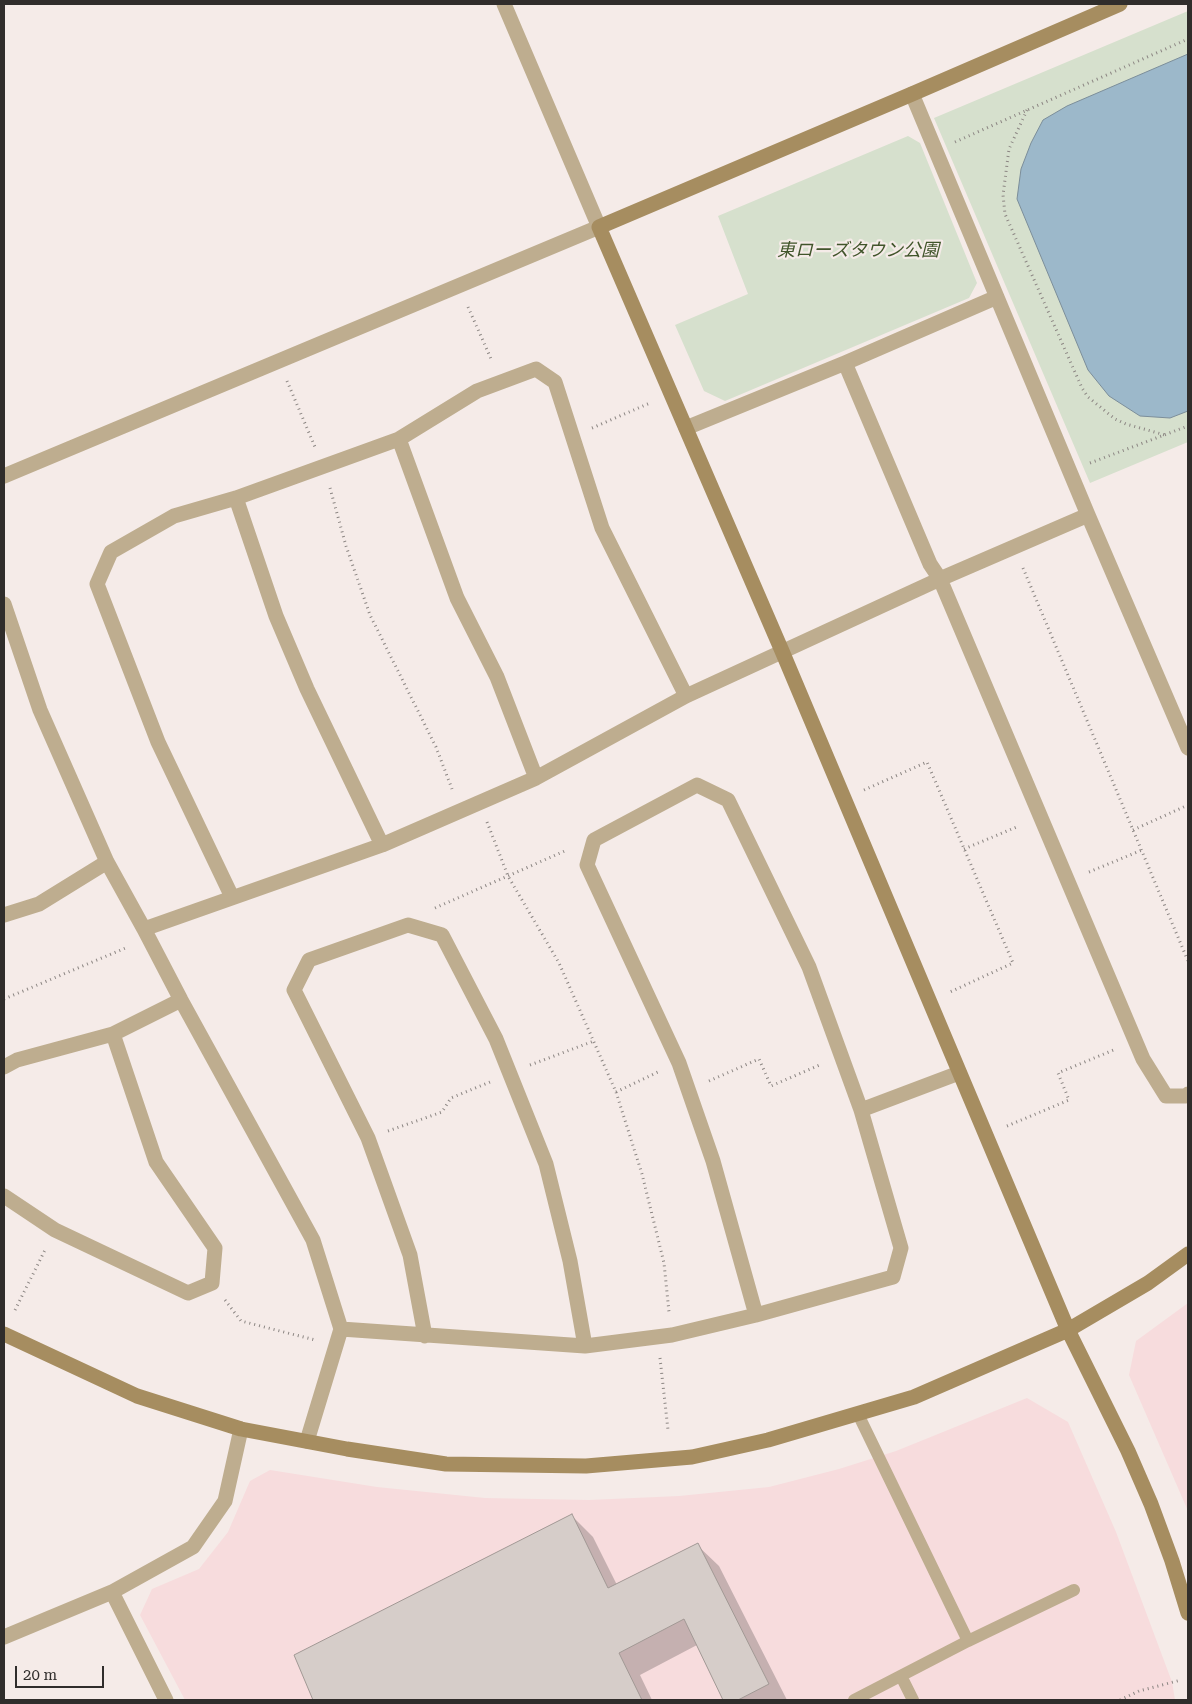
<!DOCTYPE html>
<meta charset="utf-8">
<style>
body{margin:0}
#map{position:relative;width:1192px;height:1704px;overflow:hidden;background:#f5ebe8;font-family:"Roboto Serif",serif}
canvas{display:block}
.frame{position:absolute;inset:0;border:5px solid #302d2b;pointer-events:none}
.scale{position:absolute;left:15px;top:1666px;width:89px;height:22px;box-sizing:border-box;border:2px solid #302d2b;border-top:0;padding-left:6px;font-size:15px;line-height:18px;white-space:nowrap;color:#302d2b;-webkit-text-stroke:4px #f5ebe8;paint-order:stroke}
</style>
<div id="map">
<canvas width="1192" height="1704"></canvas>
<div class="frame"></div>
<div class="scale">20 m</div>
</div>
<script>
const g = document.querySelector('canvas').getContext('2d');
g.lineJoin = 'round';
function fillPath(path, color) { g.fillStyle = color; g.fill(path, 'evenodd'); }
const toPath = rows => new Path2D(rows.map(r => 'M' + r).join(''));
function stroke(path, color, width, dash) { g.strokeStyle = color; g.lineWidth = width; g.lineCap = dash ? 'butt' : 'round'; g.setLineDash(dash || []); g.stroke(path); }
function drawText(font, color, halo, rows, align = 'center') {
  g.font = font + ' "Roboto Serif","Noto Sans JP",serif'; g.lineWidth = 4.5; g.setLineDash([]); g.textBaseline = 'middle'; g.strokeStyle = halo; g.fillStyle = color; for (const [text, x, y, turn = 0] of rows) {
    g.save(); g.translate(x, y); g.rotate((+turn || 0) * Math.PI / 180); g.textAlign = isNaN(turn) ? turn : align; if (halo) g.strokeText(text, 0, 0); g.fillText(text, 0, 0); g.restore();
  }
}
fillPath(toPath([
 [1188,1303,1188,1511,1129,1375,1136,1341],
 [1027,1398,1068,1422,1116,1532,1172,1682,1175,1700,185,1700,140,1615,152,1589,199,1569,228,1532,250,1481,270,1470,377,1487,485,1498,589,1500,679,1496,769,1487,839,1469,896,1451]
]), '#f7dcdd');
fillPath(toPath([
 [1188,11,1188,442,1090,483,934,118],
 [908,136,920,143,977,283,969,298,725,401,704,391,675,325,748,294,718,216]
]), '#d6e0cd');
const water = toPath([
 [1188,54,1188,411,1170,418,1140,416,1109,396,1088,370,1017,199,1021,169,1031,143,1043,120,1067,106,1188,54]
]);
fillPath(water, '#9cb8ca');
stroke(water, '#7c8e9a', 1);
fillPath(toPath([
 [571,1515,593,1537,617,1585,697,1545,719,1566,787,1700,724,1700,697,1645,640,1675,652,1700,315,1700,296,1656]
]), '#0003');
const building = toPath([
 [572,1514,608,1588,698,1543,769,1684,738,1700,723,1700,684,1619,619,1653,642,1700,313,1700,294,1655,572,1514]
]);
fillPath(building, '#d6cdc9');
stroke(building, '#a29995', 1);
stroke(toPath([
 [1027,110,1009,149,1003,195,1005,214,1082,388,1088,397,1115,419,1126,424,1165,435],
 [955,142,1188,39],
 [468,307,492,361],
 [287,381,315,447],
 [592,428,650,403],
 [1090,463,1188,426],
 [330,488,346,546,370,615,436,747,452,789],
 [1023,568,1188,961],
 [864,790,927,762,1013,963,950,992],
 [487,822,508,876,559,963,616,1092,642,1174,664,1263,669,1312],
 [1133,830,1188,805],
 [964,849,1019,826],
 [1089,872,1142,850],
 [435,908,567,850],
 [4,999,128,947],
 [530,1065,594,1041],
 [709,1081,759,1059,771,1086,822,1064],
 [616,1092,658,1072],
 [1007,1126,1069,1100,1058,1073,1116,1049],
 [388,1131,442,1112,451,1098,490,1082],
 [225,1300,241,1321,315,1340],
 [15,1310,45,1250],
 [660,1358,668,1430],
 [1120,1700,1139,1691,1181,1680]
]), '#8c8683', 3, [1, 4]);
stroke(toPath([
 [858,1414,968,1641],
 [901,1676,913,1700],
 [854,1700,968,1641,1074,1590]
]), '#bead8f', 12);
stroke(toPath([
 [912,94,1088,515,1188,748],
 [845,363,930,564,940,579,1143,1059,1166,1096,1186,1096,1188,1094],
 [686,428,845,363,997,297],
 [399,439,457,598,497,677,536,778],
 [4,476,599,227,504,4],
 [236,498,276,616,307,689,382,845],
 [4,604,40,710,107,862,144,929,181,1000,313,1240,341,1329,307,1441],
 [232,897,158,742,97,584,111,552,174,516,236,498,399,439,477,391,536,369,555,382,602,528,686,696],
 [4,915,39,904,107,862],
 [144,929,382,845,536,778,686,696,940,579,1088,515],
 [4,1067,17,1060,113,1034],
 [861,1110,959,1073],
 [4,1196,55,1230,188,1293,212,1283,215,1248,156,1162,113,1034,181,1000],
 [341,1329,585,1346,672,1335,756,1315,893,1277,901,1248,861,1110,809,967,728,800,697,785,594,840,587,865,679,1063,713,1161,756,1315],
 [425,1336,410,1255,368,1138,294,990,309,960,408,925,442,935,496,1039,546,1164,570,1261,585,1346],
 [112,1592,166,1700],
 [4,1637,112,1592,193,1547,225,1501,241,1429]
]), '#bead8f', 15);
stroke(toPath([
 [1120,4,912,94,599,227,782,651,1068,1330,1128,1451,1151,1504,1172,1561,1188,1613],
 [4,1334,137,1396,241,1429,347,1449,446,1464,586,1466,692,1457,768,1440,914,1397,1068,1330,1148,1283,1188,1254]
]), '#a68d60', 15);
drawText('italic 18px', '#41552b', '#f5ebe8', [
 ["東ローズタウン公園",858,251]
]);
</script>
